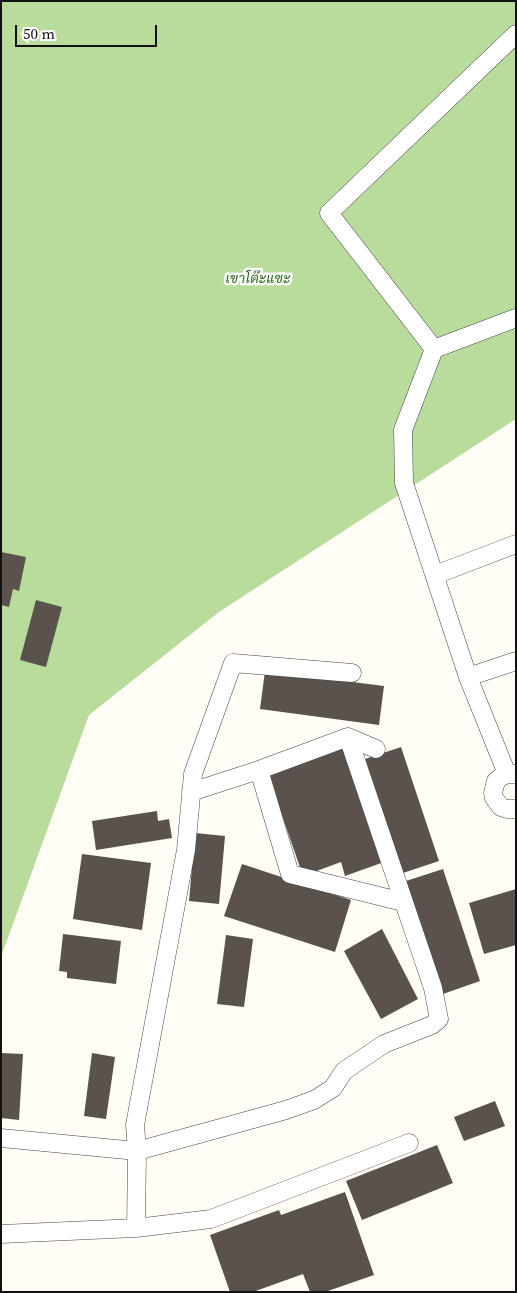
<!DOCTYPE html>
<meta charset="utf-8">
<style>
body{margin:0}
#map{position:relative;width:517px;height:1293px;overflow:hidden;background:#fffdf5;font-family:"Source Serif 4",serif}
canvas{display:block}
.frame{position:absolute;inset:0;border:2px solid #111;pointer-events:none}
.scale{position:absolute;left:15px;top:25px;width:142px;height:22px;box-sizing:border-box;border:2px solid #111;border-top:0;padding-left:6px;font-size:15px;line-height:18px;white-space:nowrap;color:#111;-webkit-text-stroke:4px #fff;paint-order:stroke}
</style>
<div id="map">
<canvas width="517" height="1293"></canvas>
<div class="frame"></div>
<div class="scale">50 m</div>
</div>
<script>
const g = document.querySelector('canvas').getContext('2d');
g.lineJoin = 'round';
function fillPath(path, color) { g.fillStyle = color; g.fill(path, 'evenodd'); }
const toPath = rows => new Path2D(rows.map(r => 'M' + r).join(''));
function stroke(path, color, width, dash) { g.strokeStyle = color; g.lineWidth = width; g.lineCap = dash ? 'butt' : 'round'; g.setLineDash(dash || []); g.stroke(path); }
function drawText(font, color, halo, rows, align = 'center') {
  g.font = font + ' "Source Serif 4",Sarabun,serif'; g.lineWidth = 5; g.setLineDash([]); g.textBaseline = 'middle'; g.strokeStyle = halo; g.fillStyle = color; for (const [text, x, y, turn = 0] of rows) {
    g.save(); g.translate(x, y); g.rotate((+turn || 0) * Math.PI / 180); g.textAlign = isNaN(turn) ? turn : align; if (halo) g.strokeText(text, 0, 0); g.fillText(text, 0, 0); g.restore();
  }
}
fillPath(toPath([
 [1,1,516,1,516,419,219,612,89,715,1,957]
]), '#b9dc9c');
fillPath(toPath([
 [1,552,26,557,19,591,13,589,9,607,1,605],
 [36,600,62,607,46,667,20,660],
 [265,671,384,686,379,725,260,709],
 [344,746,384,862,345,876,341,862,303,876,267,772],
 [401,747,439,861,403,873,365,759],
 [157,811,158,821,169,819,172,838,96,850,92,821],
 [195,833,225,836,219,904,189,901],
 [82,854,151,863,142,930,73,919],
 [242,864,351,900,335,952,224,916],
 [443,869,480,981,443,994,406,881],
 [516,889,516,945,484,954,469,903],
 [382,929,418,999,381,1019,344,951],
 [63,934,121,941,116,984,67,978,67,972,59,971],
 [226,935,253,939,244,1007,217,1004],
 [1,1053,23,1054,19,1120,1,1118],
 [92,1053,115,1057,106,1119,84,1116],
 [495,1101,505,1126,464,1141,454,1117],
 [437,1145,453,1183,362,1220,346,1181],
 [345,1192,374,1275,325,1292,310,1292,303,1274,253,1292,230,1292,210,1235,279,1210,281,1215]
]), '#5a524d');
const street = toPath([
 [434,349,329,213,516,34],
 [435,575,516,544],
 [468,677,516,661],
 [259,770,290,874,403,902],
 [507,774,468,677,404,483,403,430,434,349,516,318],
 [516,774,507,774,501,777,496,781,493,793,494,798,501,807,507,809,516,809],
 [191,792,259,770,348,737,376,749],
 [1,1138,137,1151,286,1110,314,1100,333,1088,344,1071,384,1044,432,1025,439,1019,433,988,348,737],
 [136,1228,137,1151,135,1125,186,850,193,774,233,663,352,673],
 [1,1234,136,1228,211,1219,409,1143]
]);
stroke(street, '#444', 19);
stroke(street, '#fff', 18);
drawText('italic 14px', '#2f6b1f', '#fff', [
 ["เขาโต๊ะแซะ",258,279]
]);
</script>
